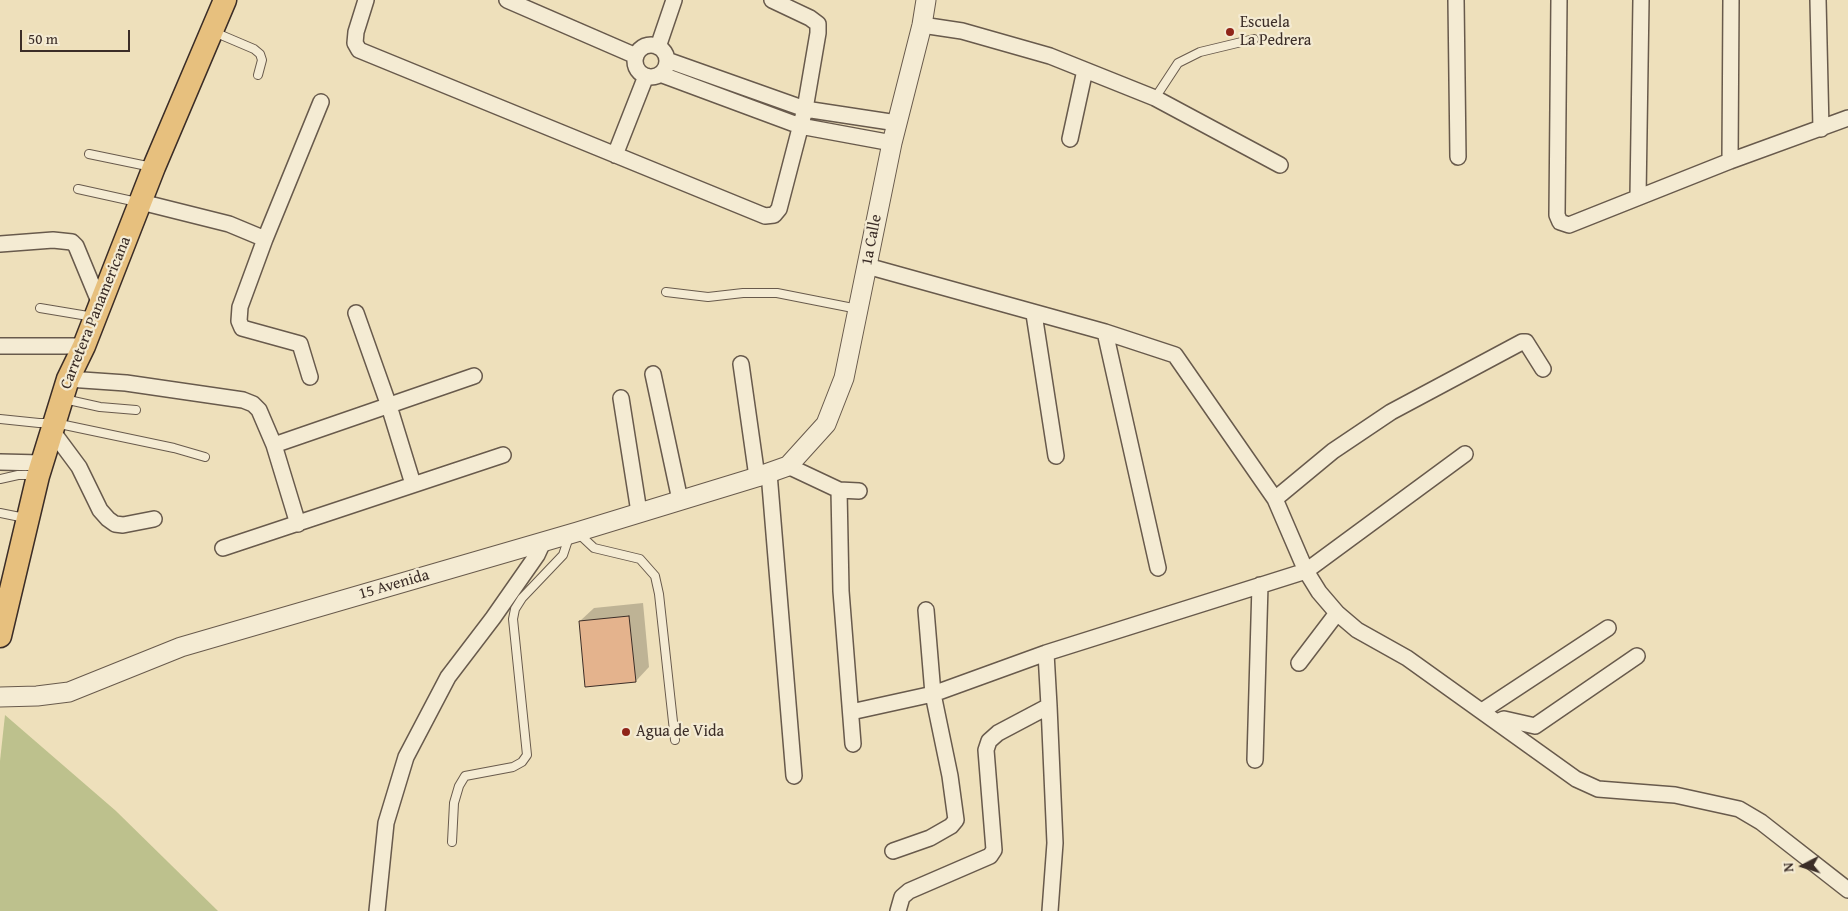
<!DOCTYPE html>
<style>
body{margin:0}
#map{position:relative;width:1848px;height:911px;overflow:hidden;background:#eee0bb;font-family:"Gentium Book Plus",serif}
canvas{display:block}
.north{position:absolute;left:1778px;top:841px;width:50px;height:50px;-webkit-text-stroke:4px #f4ebd3;paint-order:stroke;rotate:265deg;font-size:14px;font-weight:700;line-height:20px;text-align:center;color:#3b2d27}
.north::after{content:'';display:block;margin:auto;width:18px;height:22px;background:#3b2d27;clip-path:polygon(50% 0,100% 100%,50% 72%,0 100%)}
.scale{position:absolute;left:20px;top:30px;width:110px;height:22px;box-sizing:border-box;border:2px solid #3b2d27;border-top:0;padding-left:6px;font-size:15px;line-height:18px;white-space:nowrap;color:#3b2d27;-webkit-text-stroke:4px #f4ebd3;paint-order:stroke}
</style>
<div id="map">
<canvas width="1848" height="911"></canvas>
<div class="north">N</div>
<div class="scale">50 m</div>
</div>
<script>
const g = document.querySelector('canvas').getContext('2d');
g.lineJoin = 'round';
function fillPath(path, color) { g.fillStyle = color; g.fill(path, 'evenodd'); }
const toPath = rows => new Path2D(rows.map(r => 'M' + r).join(''));
function stroke(path, color, width, dash) { g.strokeStyle = color; g.lineWidth = width; g.lineCap = dash ? 'butt' : 'round'; g.setLineDash(dash || []); g.stroke(path); }
function drawText(font, color, halo, rows, align = 'center') {
  g.font = font + ' "Gentium Book Plus",serif'; g.lineWidth = 4.5; g.setLineDash([]); g.textBaseline = 'middle'; g.strokeStyle = halo; g.fillStyle = color; for (const [text, x, y, turn = 0] of rows) {
    g.save(); g.translate(x, y); g.rotate((+turn || 0) * Math.PI / 180); g.textAlign = isNaN(turn) ? turn : align; if (halo) g.strokeText(text, 0, 0); g.fillText(text, 0, 0); g.restore();
  }
}
fillPath(toPath([
 [5,715,116,811,218,911,0,911,0,761]
]), '#bdc18d');
fillPath(toPath([
 [643,603,649,667,636,681,580,621,594,608]
]), '#0003');
const building = toPath([
 [629,616,636,682,585,687,579,621,629,616]
]);
fillPath(building, '#e4b38d');
stroke(building, '#3b2d27', 1);
const service = toPath([
 [214,32,254,49,260,54,262,60,258,75],
 [1155,98,1178,63,1200,52,1254,39],
 [89,154,152,167],
 [78,189,137,202],
 [666,292,708,297,743,293,777,293,858,309],
 [40,308,94,317],
 [64,399,100,407,136,410],
 [0,419,39,423,55,423,174,448,205,457],
 [0,479,18,475,35,475],
 [0,513,25,518],
 [578,533,594,548,640,559,655,576,659,594,675,740],
 [452,842,454,803,459,786,465,776,513,767,522,762,527,755,513,619,515,609,522,598,563,555,569,537]
]);
const minor = toPath([
 [366,0,356,32,355,43,359,50,765,216,774,215,779,209,805,109,818,33,818,24,810,18,772,0],
 [507,0,636,56],
 [1456,0,1458,157],
 [1559,0,1557,215,1560,222,1569,225,1730,161,1848,118],
 [1818,0,1821,129],
 [922,25,962,31,1050,56,1155,98,1280,165],
 '635 61a16 16 0 1 1 32 0a16 16 0 1 1-32 0Z',
 [658,47,674,0],
 [667,60,805,109,897,123],
 [660,74,800,126,892,143],
 [1070,139,1085,70],
 [615,155,646,76],
 [1730,161,1731,0],
 [1638,197,1641,0],
 [141,202,229,224,265,239,321,102],
 [265,239,240,307,239,321,242,328,300,344,310,377],
 [0,244,53,240,72,242,76,246,100,304],
 [867,266,1105,332,1175,355,1275,499,1306,571,1319,592,1337,613,1357,630,1407,658,1576,779,1598,789,1675,795,1739,809,1761,822,1848,890],
 [356,313,389,406,413,484],
 [1034,314,1056,456],
 [1105,332,1158,568],
 [0,346,84,346],
 [741,364,757,477],
 [653,374,680,500],
 [68,379,126,383,243,400,253,404,259,410,274,445,298,524],
 [621,398,639,512],
 [53,432,79,467,100,510,108,519,115,524,123,525,154,519],
 [274,445,474,376],
 [0,462,41,463],
 [788,466,839,490,859,491],
 [769,473,794,776],
 [839,490,841,591,853,744],
 [1275,499,1333,451,1391,412,1522,342,1526,342,1543,369],
 [223,548,503,455],
 [1299,663,1337,613],
 [1049,706,1055,843,1050,911],
 [1482,711,1608,628],
 [851,712,933,694,1046,653,1306,571,1465,454],
 [1497,722,1504,719,1535,726,1637,656],
 [1255,760,1260,585],
 [893,851,930,838,951,826,956,820,950,776,933,694,926,610],
 [377,911,386,823,406,757,448,677,493,618,537,555,543,542],
 [898,911,902,897,909,891,990,856,994,850,986,750,989,741,998,733,1049,706,1046,653]
]);
const tertiary = toPath([
 [0,697,37,696,69,692,181,647,577,532,757,477,788,466,826,424,844,378,892,143,922,25,926,0]
]);
const primary = toPath([
 [0,636,38,476,68,379,84,346,154,167,225,0]
]);
stroke(service, '#685a4c', 10);
stroke(minor, '#685a4c', 18);
stroke(tertiary, '#685a4c', 21);
stroke(primary, '#3b2d27', 25);
stroke(service, '#f4ebd3', 8);
stroke(minor, '#f4ebd3', 15);
stroke(tertiary, '#f4ebd3', 19);
stroke(primary, '#e7c07e', 22);
for (const [x, y, r, color] of [
 [1230,32,5,"#8f2418"],
 [626,732,5,"#8f2418"]
]) { const dot = new Path2D(); dot.arc(x, y, r, 0, 2 * Math.PI); g.fillStyle = color; g.fill(dot); stroke(dot, '#f4ebd3', 2); }
drawText('16px', '#3b2d27', '#f4ebd3', [
 ["Escuela",1240,23],
 ["La Pedrera",1240,41],
 ["Agua de Vida",636,732]
], 'left');
drawText('16px', '#3b2d27', '#f4ebd3', [
 ["1a Calle",872,240,-79],
 ["Carretera Panamericana",96,313,-68],
 ["15 Avenida",394,585,-16]
]);
</script>
